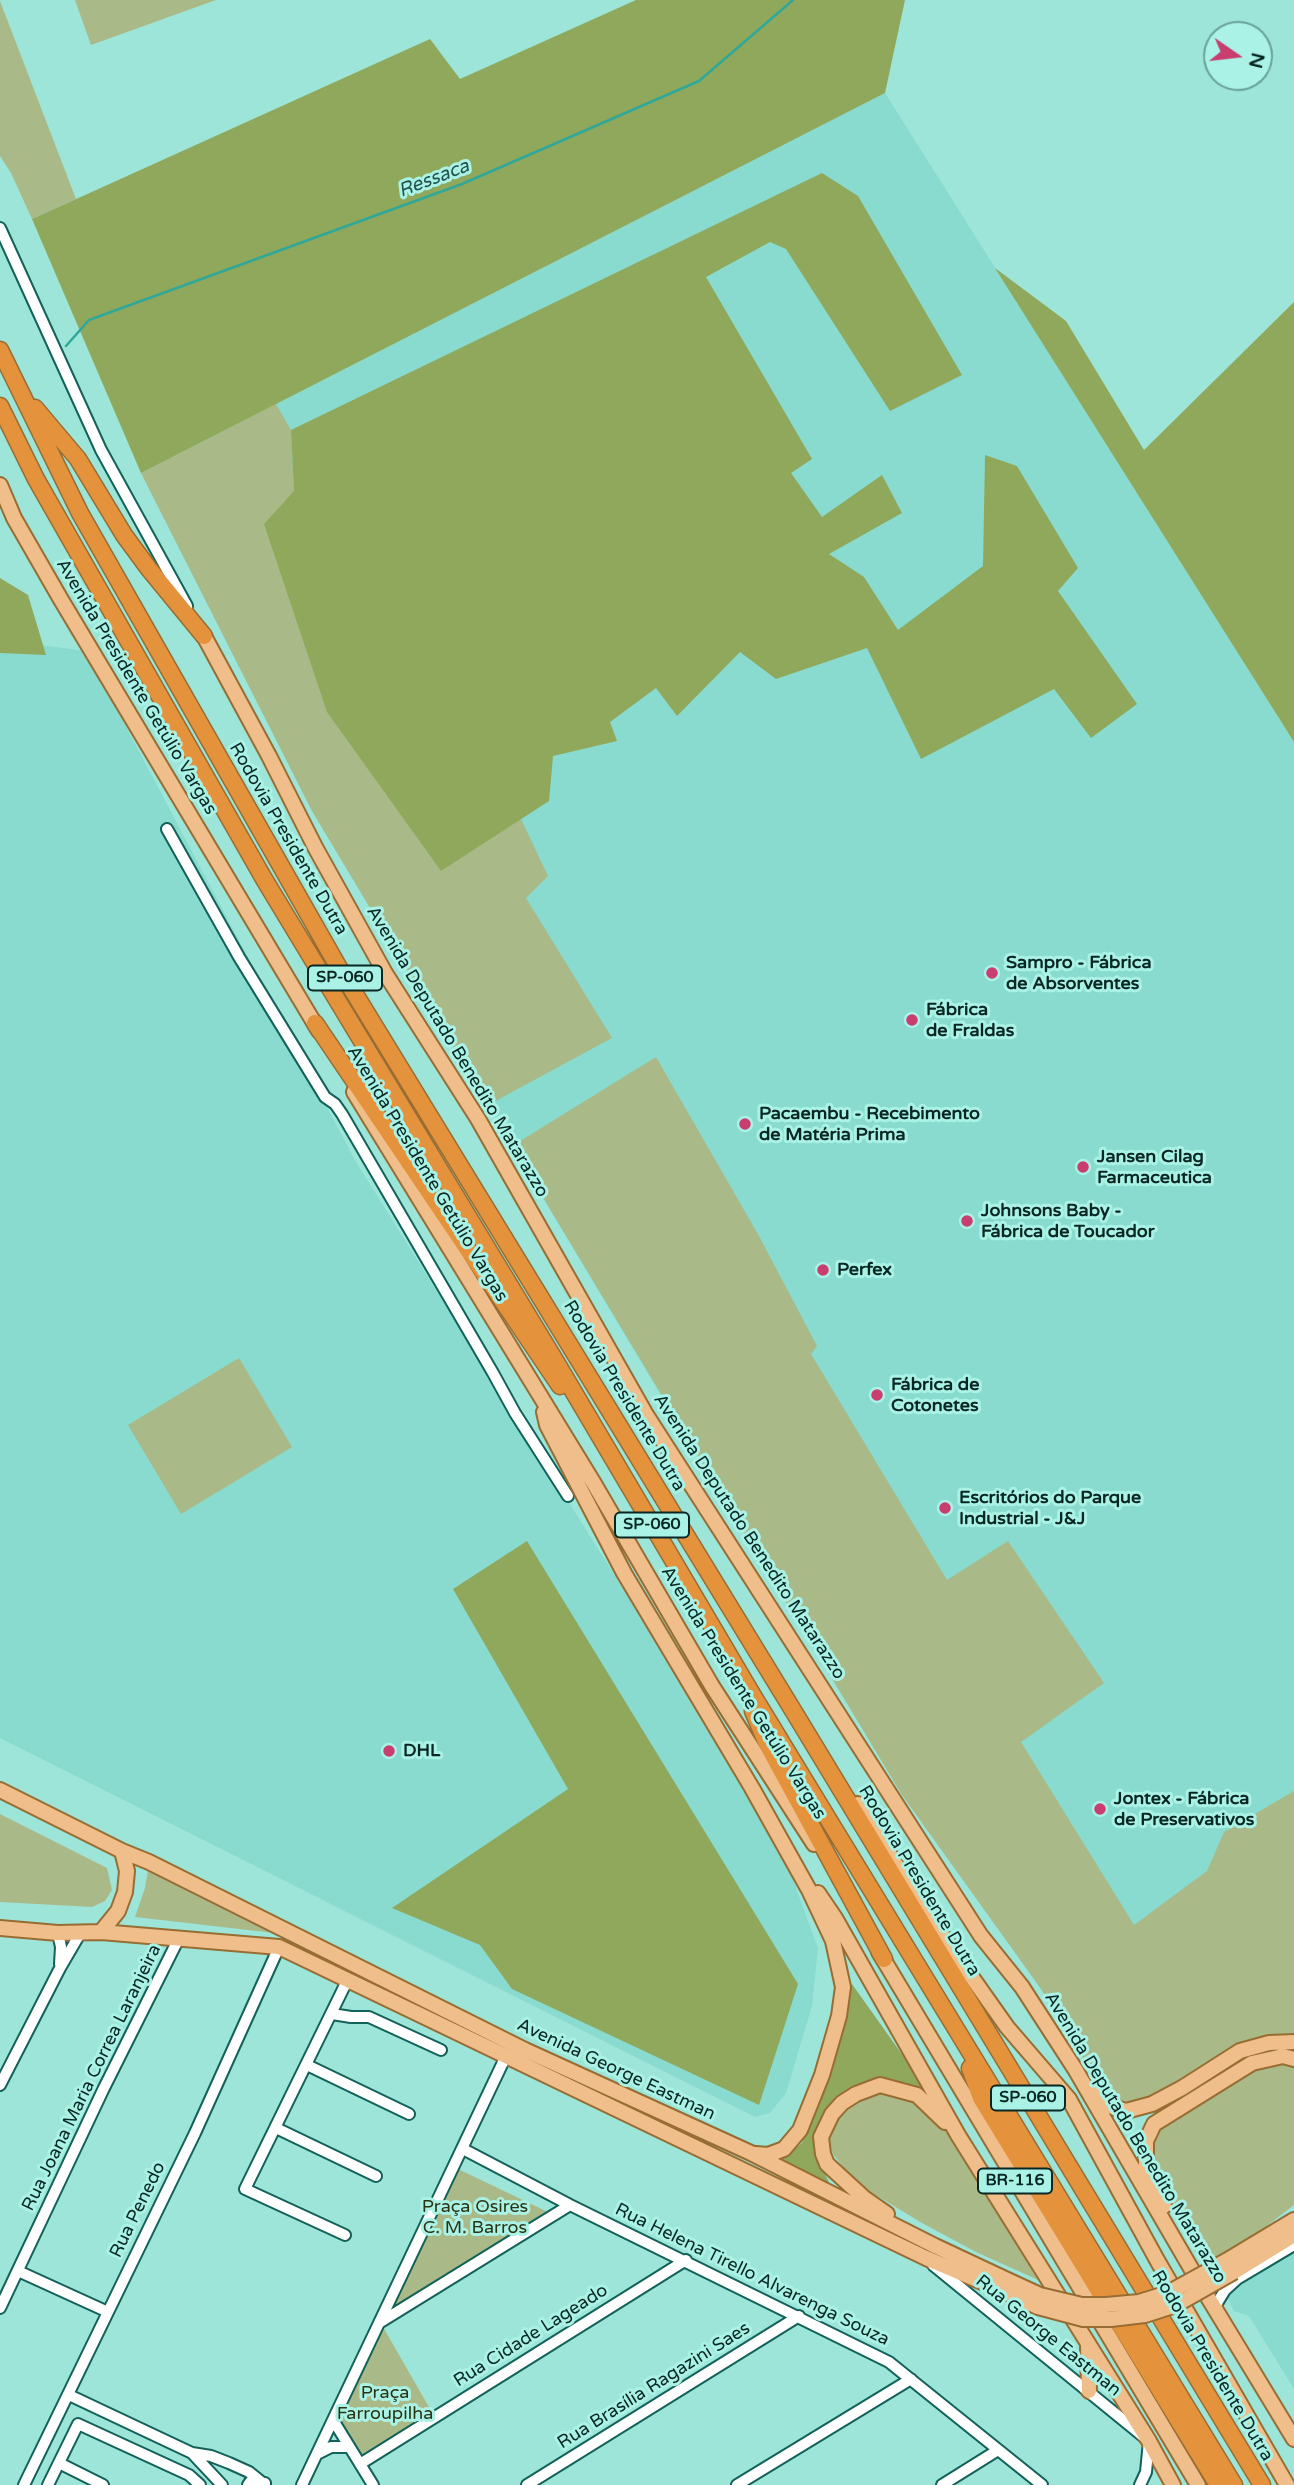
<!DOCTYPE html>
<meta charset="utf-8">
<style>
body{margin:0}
#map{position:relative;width:1294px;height:2485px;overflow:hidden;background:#9de5d9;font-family:"Varela Round",sans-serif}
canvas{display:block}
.north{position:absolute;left:1203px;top:21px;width:70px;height:70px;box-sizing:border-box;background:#aaf2e6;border:2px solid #69a198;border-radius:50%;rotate:104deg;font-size:19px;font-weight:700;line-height:28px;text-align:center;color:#082723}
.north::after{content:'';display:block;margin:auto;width:24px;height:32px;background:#c93d6f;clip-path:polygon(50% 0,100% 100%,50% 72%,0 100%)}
</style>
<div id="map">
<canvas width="1294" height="2485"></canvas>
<div class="north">N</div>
</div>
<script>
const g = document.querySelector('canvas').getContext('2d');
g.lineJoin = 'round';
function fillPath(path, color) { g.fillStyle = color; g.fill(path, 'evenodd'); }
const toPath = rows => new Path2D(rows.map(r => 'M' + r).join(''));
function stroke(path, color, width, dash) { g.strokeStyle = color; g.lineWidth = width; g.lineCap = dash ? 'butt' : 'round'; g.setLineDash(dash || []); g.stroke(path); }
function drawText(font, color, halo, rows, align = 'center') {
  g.font = font + ' "Varela Round",sans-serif'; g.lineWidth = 6; g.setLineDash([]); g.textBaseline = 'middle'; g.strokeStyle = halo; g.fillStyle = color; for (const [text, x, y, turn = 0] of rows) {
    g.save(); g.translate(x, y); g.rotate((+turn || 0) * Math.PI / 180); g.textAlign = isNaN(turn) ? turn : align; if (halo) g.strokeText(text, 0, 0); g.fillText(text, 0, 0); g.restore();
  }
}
fillPath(toPath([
 [885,93,1294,742,1294,2036,1270,2035,1236,2045,1178,2082,1124,2103,1106,2096,1041,1989,902,1795,672,1414,312,811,141,473],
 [0,640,86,651,356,1162,700,1712,784,1855,818,1948,812,2006,786,2093,770,2113,755,2117,0,1738],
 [1294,2250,1294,2389,1249,2316,1234,2311,1227,2297,1242,2280]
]), '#88dbce');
fillPath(toPath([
 [75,0,216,0,91,45],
 [0,1,76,199,32,219,11,173,0,156],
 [276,404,291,430,294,491,441,870,521,819,548,876,526,898,612,1038,488,1105,312,811,141,473],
 [656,1057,759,1236,817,1346,811,1354,947,1580,1008,1541,1104,1683,1021,1742,1134,1925,1207,1871,1224,1832,1294,1791,1294,2036,1270,2035,1236,2045,1150,2098,1124,2103,1106,2096,1041,1989,902,1795,512,1146],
 [239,1358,292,1447,181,1514,128,1425],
 [0,1814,107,1868,112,1890,105,1901,92,1907,0,1902],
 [148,1870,274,1933,135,1917,145,1888],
 [1283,2061,1294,2064,1294,2205,1239,2247,1203,2265,1165,2198,1151,2165,1151,2142,1158,2127,1254,2068],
 [879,2093,888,2093,914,2101,949,2133,1047,2284,976,2252,922,2223,861,2186,847,2172,833,2154,829,2144,831,2128,840,2114,853,2102],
 [458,2169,552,2214,391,2309],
 [383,2327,433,2414,362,2457,339,2420]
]), '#a9ba88');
fillPath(toPath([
 [636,0,905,0,885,93,141,473,32,219,430,39,460,79],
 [822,173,858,196,962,375,890,411,786,249,770,242,706,277,812,459,791,473,822,517,882,475,902,513,829,554,864,577,898,630,983,566,985,455,1017,466,1078,568,1058,591,1137,704,1091,738,1054,689,921,759,867,648,776,679,740,652,677,716,656,688,610,722,617,741,553,756,549,801,441,871,327,712,264,524,294,491,291,430],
 [995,268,1066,321,1144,450,1294,302,1294,742],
 [0,578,28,595,46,655,0,653],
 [527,1541,798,1984,759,2105,512,1989,480,1945,392,1908,568,1789,453,1589],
 [852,1984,933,2098,911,2085,886,2080,857,2084,832,2103,822,2126,815,2152,833,2191,777,2163,802,2143]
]), '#90a85b');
stroke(toPath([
 [66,346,89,320,462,184,699,81,793,0]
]), '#2fa899', 2.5);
const minor = toPath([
 [0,228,101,450,187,606],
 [167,829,239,957,325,1097,335,1104,342,1114,493,1373,515,1413,568,1496],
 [58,1933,61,1947,60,1964],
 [332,2014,351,2017,369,2017,441,2050],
 [307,2065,409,2114],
 [0,2085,60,1968,81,1932],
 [276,2128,376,2176],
 [463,2149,570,2205,889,2362,1042,2485],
 [345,2235,245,2189,347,1981],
 [933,2265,1149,2441,1146,2472,1140,2485],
 [18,2271,108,2312],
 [0,2308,103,2090,179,1938],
 [1214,2308,1225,2290,1237,2279,1294,2245],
 [379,2323,570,2205],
 [69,2395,192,2453,222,2485],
 [333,2420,373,2485],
 [192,2453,211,2456,229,2463,249,2472,265,2485],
 [317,2454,331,2447,349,2447],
 [59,2463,103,2485],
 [360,2464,686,2260],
 [24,2485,195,2133,279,1947],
 [48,2485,78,2424,189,2475,200,2485],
 [248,2485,250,2482,265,2483],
 [302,2485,506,2056],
 [527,2485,799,2316],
 [737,2485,911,2379],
 [942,2485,998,2450]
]);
const major = toPath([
 [0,485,14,518,60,598,319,1031],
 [204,636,269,756,315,847,385,973,478,1119,645,1413,981,1936,1022,1987,1075,2069,1203,2289,1294,2439],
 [354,1092,593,1482,712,1686,814,1844],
 [544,1412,547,1425,624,1573,752,1788,809,1890,833,1941,843,1987,839,2016,822,2075,800,2130,784,2149,768,2155,756,2154],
 [0,1790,122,1851,149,1862,525,2050,751,2153,935,2246,1001,2277],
 [858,1804,925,1911,1007,2027,1069,2099,1157,2260,1287,2485],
 [818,1893,835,1918,958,2135,1149,2441,1173,2485],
 [0,1928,58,1933,101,1932,279,1947,926,2258,996,2288],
 [101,1932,118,1911,125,1892,127,1871,122,1851],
 [879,1952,1198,2485],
 [1094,2093,1103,2104,1126,2111,1152,2104,1182,2088,1240,2051,1269,2043,1294,2042],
 [1164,2206,1146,2166,1146,2141,1154,2124,1252,2063,1283,2056,1294,2059],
 [887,2214,864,2198,827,2164,823,2154,821,2137,832,2114,842,2103,856,2094,880,2085,917,2095,945,2122],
 [1226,2261,1294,2220],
 [1234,2272,1294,2235],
 [1088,2345,1089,2391]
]);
const highway = toPath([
 [0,350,80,513,339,968,794,1712,1262,2485],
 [0,406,36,479,264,879,556,1362,752,1694,1234,2485],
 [35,408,78,459,124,535,149,569,204,636],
 [315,1023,560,1386],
 [753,1711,767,1744,884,1959],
 [970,2068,981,2098,1218,2485]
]);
stroke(minor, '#126259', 14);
stroke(major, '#976d33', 18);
stroke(highway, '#976d33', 19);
stroke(minor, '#fff', 10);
stroke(major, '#efbe8a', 14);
stroke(highway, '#e4923c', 16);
const majorBridge = toPath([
 [1001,2277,1040,2295,1082,2305,1106,2305,1139,2302,1168,2293,1226,2261],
 [996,2288,1038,2307,1083,2319,1111,2319,1145,2315,1176,2305,1234,2272]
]);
stroke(majorBridge, '#976d33', 18, []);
stroke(majorBridge, '#efbe8a', 14);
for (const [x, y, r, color] of [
 [992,973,7,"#c93d6f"],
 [912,1020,7,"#c93d6f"],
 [745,1124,7,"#c93d6f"],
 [1083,1167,7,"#c93d6f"],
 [967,1221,7,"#c93d6f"],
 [823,1270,7,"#c93d6f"],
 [877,1395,7,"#c93d6f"],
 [945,1508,7,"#c93d6f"],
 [389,1751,7,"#c93d6f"],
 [1100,1809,7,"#c93d6f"]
]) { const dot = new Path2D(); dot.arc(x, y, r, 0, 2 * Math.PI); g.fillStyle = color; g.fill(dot); stroke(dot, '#aaf2e6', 2.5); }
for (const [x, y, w] of [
 [345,978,74],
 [652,1525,74],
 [1028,2098,74],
 [1015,2181,74]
]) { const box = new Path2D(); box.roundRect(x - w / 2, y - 12.5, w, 25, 5); g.fillStyle = '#aaf2e6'; g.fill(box); stroke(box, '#082723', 2); }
drawText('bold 16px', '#082723', null, [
 ["SP-060",345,978],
 ["SP-060",652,1525],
 ["SP-060",1028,2098],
 ["BR-116",1015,2181]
]);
drawText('18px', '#082723', '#aaf2e6', [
 ["Avenida Presidente Getúlio Vargas",136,687,59],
 ["Rodovia Presidente Dutra",288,839,60],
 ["Avenida Deputado Benedito Matarazzo",457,1052,59],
 ["Avenida Presidente Getúlio Vargas",427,1174,59],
 ["Rodovia Presidente Dutra",624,1396,59],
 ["Avenida Deputado Benedito Matarazzo",749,1537,57],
 ["Avenida Presidente Getúlio Vargas",743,1693,58],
 ["Rodovia Presidente Dutra",919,1881,59],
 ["Avenida George Eastman",616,2070,25],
 ["Rua Joana Maria Correa Laranjeira",92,2078,-64],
 ["Avenida Deputado Benedito Matarazzo",1135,2138,59],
 ["Rua Penedo",138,2210,-64],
 ["Rua Helena Tirello Alvarenga Souza",752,2275,26],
 ["Rua Cidade Lageado",531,2336,-32],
 ["Rua George Eastman",1048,2336,39],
 ["Rodovia Presidente Dutra",1212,2366,59],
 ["Rua Brasília Ragazini Saes",654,2386,-32]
]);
drawText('bold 18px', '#082723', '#aaf2e6', [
 ["Sampro - Fábrica",1006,963],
 ["de Absorventes",1006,984],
 ["Fábrica",926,1010],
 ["de Fraldas",926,1031],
 ["Pacaembu - Recebimento",759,1114],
 ["de Matéria Prima",759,1135],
 ["Jansen Cilag",1097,1157],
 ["Farmaceutica",1097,1178],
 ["Johnsons Baby -",981,1211],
 ["Fábrica de Toucador",981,1232],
 ["Perfex",837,1270],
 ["Fábrica de",891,1385],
 ["Cotonetes",891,1406],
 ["Escritórios do Parque",959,1498],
 ["Industrial - J&J",959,1519],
 ["DHL",403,1751],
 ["Jontex - Fábrica",1114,1799],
 ["de Preservativos",1114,1820]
], 'left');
drawText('18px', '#2a3413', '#aaf2e6', [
 ["Praça Osires",475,2207],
 ["C. M. Barros",475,2228],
 ["Praça",385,2393],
 ["Farroupilha",385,2414]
]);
drawText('italic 19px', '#22534c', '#aaf2e6', [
 ["Ressaca",434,179,-21]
]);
</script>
